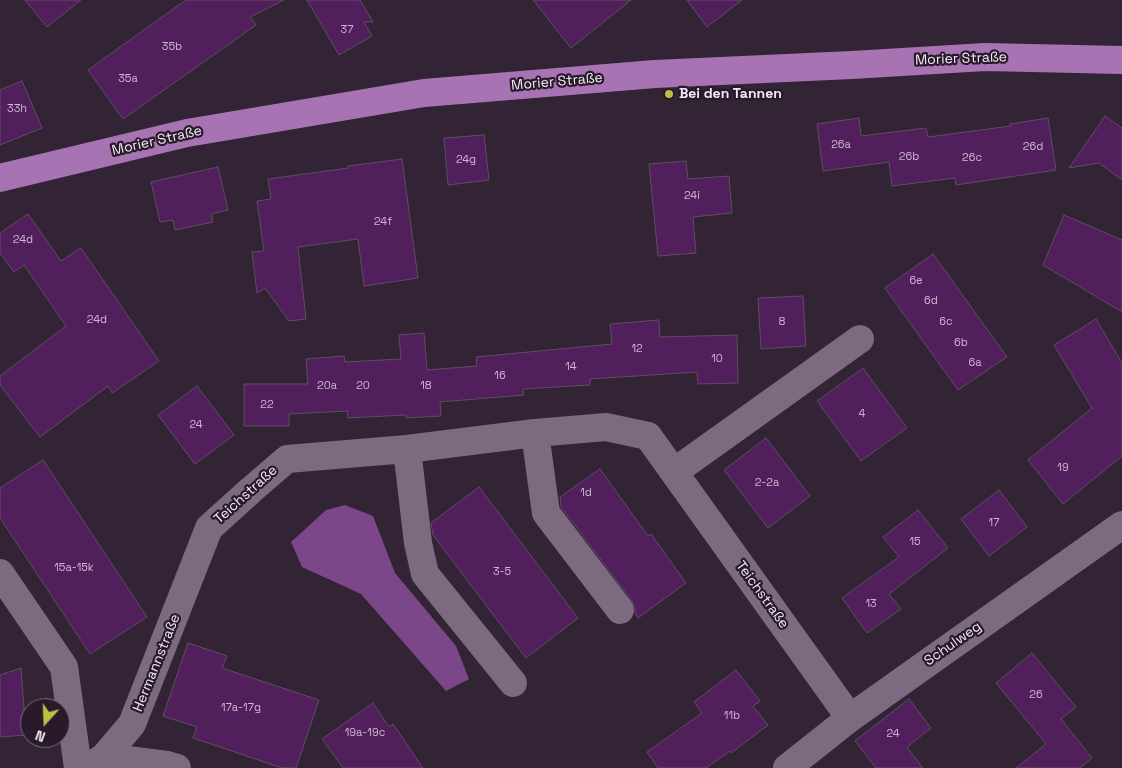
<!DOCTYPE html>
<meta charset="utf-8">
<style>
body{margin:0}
#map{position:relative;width:1122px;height:768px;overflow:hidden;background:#322335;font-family:"Space Grotesk",sans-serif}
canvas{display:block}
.north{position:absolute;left:20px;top:698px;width:50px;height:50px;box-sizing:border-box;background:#281a2b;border:1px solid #7a6d7c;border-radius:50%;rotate:200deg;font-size:14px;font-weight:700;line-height:20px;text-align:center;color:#f4eaf6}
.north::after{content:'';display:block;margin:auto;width:18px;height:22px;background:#bdbf43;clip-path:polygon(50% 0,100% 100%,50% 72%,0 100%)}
</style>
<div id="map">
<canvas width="1122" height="768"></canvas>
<div class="north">N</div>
</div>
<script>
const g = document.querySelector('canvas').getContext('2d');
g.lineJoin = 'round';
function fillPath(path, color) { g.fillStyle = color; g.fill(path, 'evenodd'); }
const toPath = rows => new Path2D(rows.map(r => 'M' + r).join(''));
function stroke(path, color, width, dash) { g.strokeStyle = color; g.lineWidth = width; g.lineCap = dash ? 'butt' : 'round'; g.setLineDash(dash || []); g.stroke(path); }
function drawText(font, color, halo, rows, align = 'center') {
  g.font = font + ' "Space Grotesk",sans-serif'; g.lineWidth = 4.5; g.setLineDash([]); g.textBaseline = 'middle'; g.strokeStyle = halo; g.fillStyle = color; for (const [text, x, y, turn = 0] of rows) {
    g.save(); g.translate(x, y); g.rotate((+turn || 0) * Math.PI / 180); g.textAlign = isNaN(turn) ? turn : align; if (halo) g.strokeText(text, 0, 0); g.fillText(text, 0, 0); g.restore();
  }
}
fillPath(toPath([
 [345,505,373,516,395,573,456,646,469,679,446,691,361,594,302,567,291,542,326,510]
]), '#7c4788');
const building = toPath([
 [25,0,81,0,47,27,25,0],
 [186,0,284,0,250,17,256,25,123,119,88,70,186,0],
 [307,0,360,0,373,22,364,22,372,36,339,55,307,0],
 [533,0,631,0,571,48,533,0],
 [687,0,742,0,707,27,687,0],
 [22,81,42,128,0,145,0,90,22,81],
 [1105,116,1122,128,1122,180,1099,163,1069,168,1105,116],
 [859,118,861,136,926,128,928,137,1011,126,1010,124,1048,118,1056,170,956,185,955,178,892,186,889,162,823,171,817,124,859,118],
 [484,135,489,180,448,185,444,138,484,135],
 [402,159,418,278,364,286,358,239,298,247,306,319,289,321,265,288,257,293,252,252,264,251,257,201,271,199,268,179,348,168,348,166,402,159],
 [686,161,688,179,729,176,732,213,693,217,696,253,658,256,649,164,686,161],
 [218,167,228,210,211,214,213,222,175,230,173,220,160,222,151,182,218,167],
 [28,214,61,261,81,248,159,361,112,393,108,386,40,437,0,385,0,376,66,326,24,265,14,272,0,253,0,233,28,214],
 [1064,215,1122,240,1122,312,1043,265,1064,215],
 [933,254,1007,357,958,390,885,288,933,254],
 [803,296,806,346,761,349,758,298,803,296],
 [1096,319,1122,363,1122,456,1063,504,1028,460,1092,408,1054,345,1096,319],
 [659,320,660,337,737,335,738,383,698,384,697,372,590,379,590,385,523,389,524,395,440,402,441,416,406,418,406,415,347,418,348,411,289,414,289,426,244,426,244,384,308,384,306,359,344,356,345,362,401,359,399,335,424,333,427,370,477,366,476,357,612,344,610,324,659,320],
 [863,368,907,428,861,461,817,401,863,368],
 [197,386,234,435,195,464,158,415,197,386],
 [766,438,810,496,768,528,724,470,766,438],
 [43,460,147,617,90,654,0,518,0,488,43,460],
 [600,469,648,536,651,534,686,583,638,618,635,613,635,608,632,601,561,507,560,497,600,469],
 [479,487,578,618,526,658,433,535,431,523,479,487],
 [999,490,1027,527,989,556,961,519,999,490],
 [918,510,948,548,889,594,901,609,867,633,842,598,899,557,883,537,918,510],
 [188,643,227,656,222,668,319,700,296,768,282,768,193,738,197,727,163,716,188,643],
 [1032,653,1076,707,1061,719,1092,758,1080,768,1016,768,1046,744,996,683,1032,653],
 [21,668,26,735,0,737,0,675,21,668],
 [736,670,760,701,753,706,768,725,731,753,730,751,706,768,658,768,647,752,702,713,694,702,736,670],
 [909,699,931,728,907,747,923,768,876,768,855,741,909,699],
 [373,703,389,727,393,724,423,768,343,768,322,739,373,703]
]);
fillPath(building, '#521f5d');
stroke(building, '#5e4e62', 1);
stroke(toPath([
 [535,433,546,513,620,610],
 [407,449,418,543,425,574,513,683],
 [674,472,860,339],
 [0,573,64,667,78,768],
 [104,757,167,765,177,768],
 [87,768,104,757,132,724,209,528,251,490,287,459,407,449,535,433,606,427,648,436,850,718],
 [787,768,850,718,1122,525]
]), '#7c6b80', 28);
stroke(toPath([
 [0,178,187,133,424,93,655,74,852,65,985,57,1122,60]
]), '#a773b2', 28);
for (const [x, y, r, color] of [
 [669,94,5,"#bdbf43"]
]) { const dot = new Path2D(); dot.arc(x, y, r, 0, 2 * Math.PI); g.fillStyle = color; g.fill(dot); stroke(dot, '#281a2b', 2); }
drawText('11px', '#ccb7d0', null, [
 ["37",347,30],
 ["35b",172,47],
 ["35a",128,79],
 ["33h",17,109],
 ["26a",841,145],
 ["26d",1033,147],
 ["26b",909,157],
 ["26c",972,158],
 ["24g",466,160],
 ["24i",692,196],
 ["24f",383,222],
 ["24d",23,240],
 ["6e",916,281],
 ["6d",931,301],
 ["24d",97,320],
 ["8",782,322],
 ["6c",946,322],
 ["6b",961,343],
 ["12",637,349],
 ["10",717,359],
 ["6a",975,363],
 ["14",571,367],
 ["16",500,376],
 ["20a",327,386],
 ["20",363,386],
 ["18",426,386],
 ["22",267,405],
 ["4",862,414],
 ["24",196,425],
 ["19",1063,468],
 ["2-2a",767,483],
 ["1d",586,493],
 ["17",994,523],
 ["15",915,542],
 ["15a-15k",74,568],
 ["3-5",502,572],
 ["13",871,604],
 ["26",1036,695],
 ["17a-17g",241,708],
 ["11b",732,716],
 ["19a-19c",365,733],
 ["24",893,734]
]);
drawText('14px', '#f4eaf6', '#281a2b', [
 ["Morier Straße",961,59,-2],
 ["Morier Straße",557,82,-5],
 ["Morier Straße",157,141,-13],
 ["Teichstraße",246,495,-42],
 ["Teichstraße",762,595,54],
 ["Schulweg",953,644,-35],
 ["Hermannstraße",157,663,-68]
]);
drawText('bold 14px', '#f4eaf6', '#281a2b', [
 ["Bei den Tannen",679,94]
], 'left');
</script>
